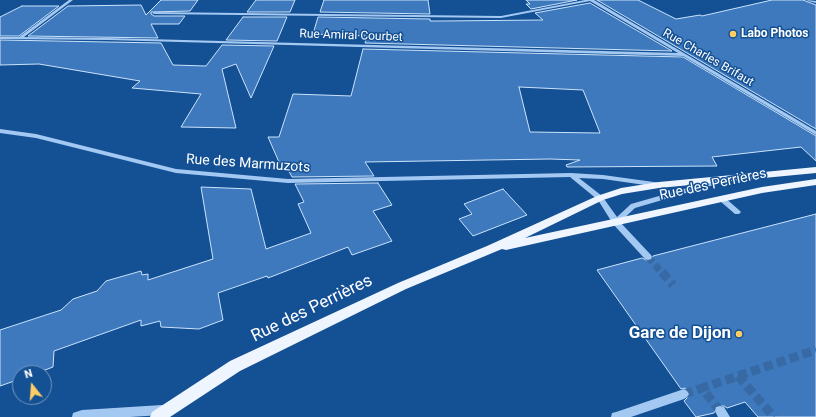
<!DOCTYPE html>
<meta charset="utf-8">
<style>
body{margin:0}
#map{position:relative;width:816px;height:417px;overflow:hidden;background:#145094;font-family:Roboto,sans-serif}
canvas{display:block}
.north{position:absolute;left:12px;top:365px;width:40px;height:40px;box-sizing:border-box;background:#145094;border:1px solid #7296bf;border-radius:50%;rotate:343deg;font-size:11px;font-weight:700;line-height:16px;text-align:center;color:#fff}
.north::after{content:'';display:block;margin:auto;width:14px;height:18px;background:#ffcd64;clip-path:polygon(50% 0,100% 100%,50% 72%,0 100%)}
</style>
<div id="map">
<canvas width="816" height="417"></canvas>
<div class="north">N</div>
</div>
<script>
const g = document.querySelector('canvas').getContext('2d');
g.lineJoin = 'round';
function fillPath(path, color) { g.fillStyle = color; g.fill(path, 'evenodd'); }
const toPath = rows => new Path2D(rows.map(r => 'M' + r).join(''));
function stroke(path, color, width, dash) { g.strokeStyle = color; g.lineWidth = width; g.lineCap = dash ? 'butt' : 'round'; g.setLineDash(dash || []); g.stroke(path); }
function drawText(font, color, halo, rows, align = 'center') {
  g.font = font + ' Roboto,sans-serif'; g.lineWidth = 3; g.setLineDash([]); g.textBaseline = 'middle'; g.strokeStyle = halo; g.fillStyle = color; for (const [text, x, y, turn = 0] of rows) {
    g.save(); g.translate(x, y); g.rotate((+turn || 0) * Math.PI / 180); g.textAlign = isNaN(turn) ? turn : align; if (halo) g.strokeText(text, 0, 0); g.fillText(text, 0, 0); g.restore();
  }
}
const building = toPath([
 [161,0,198,0,190,11,151,12,151,14,154,16,185,16,179,24,151,24,158,38,28,36,68,6,141,5,146,15,161,0],
 [256,0,295,0,290,12,247,12,256,0],
 [324,0,428,0,430,14,320,12,324,0],
 [526,0,577,0,531,9,526,4,530,4,526,0],
 [597,0,638,0,676,19,700,15,702,16,772,0,803,0,816,5,816,129,597,0],
 [590,3,672,51,365,43,367,36,313,34,318,17,430,19,430,21,440,21,543,20,535,13,590,3],
 [22,6,59,6,19,36,0,36,0,17,22,6],
 [243,17,287,17,277,41,226,40,243,17],
 [0,40,161,43,173,65,206,66,222,45,274,46,251,98,236,64,222,69,236,128,181,127,201,94,132,88,140,81,39,64,0,65,0,40],
 [363,49,683,57,816,136,816,161,801,147,712,157,717,166,567,167,566,165,580,160,550,159,365,162,374,176,292,177,284,162,279,162,268,137,279,137,293,94,351,96,363,49],
 [519,87,583,90,600,133,530,132,519,87],
 [378,183,392,205,373,211,392,241,352,255,348,247,268,278,267,276,218,293,223,320,199,329,161,327,160,321,141,326,141,320,54,351,53,367,37,373,20,373,20,379,0,386,0,330,61,310,73,299,97,291,106,281,141,271,142,275,148,274,148,280,213,259,201,187,251,189,266,249,311,233,298,204,304,202,295,184,378,183],
 [503,189,527,215,473,236,459,219,472,214,464,204,503,189],
 [816,214,816,417,758,417,745,402,727,408,724,406,716,406,714,413,696,417,684,401,690,395,688,390,685,388,681,389,597,270,642,258,648,261,652,260,653,256,816,214]
]);
fillPath(building, '#3d79bc');
stroke(building, '#cbe3fc', 1);
stroke(toPath([
 [648,257,662,273]
]), '#376aa4', 7, [7, 3.5]);
stroke(toPath([
 [662,272,673,285],
 [738,376,774,417],
 [684,394,702,388],
 [720,411,702,388,816,350]
]), '#376aa4', 9, [9, 4.5]);
fillPath(toPath([
 [69,0,73,0,24,37,108,38,678,53,590,1,501,18,154,14,152,13,154,12,501,16,585,0,594,0,816,131,816,135,683,56,108,40,0,39,0,37,19,37,69,0],
 [807,0,816,1,816,3,808,1,807,0],
 [0,129,36,134,176,169,288,179,571,173,603,175,661,183,662,185,661,187,659,187,603,179,579,178,602,196,617,217,631,204,722,178,725,180,724,182,635,208,620,222,651,255,652,257,651,259,648,260,645,259,613,224,598,200,570,177,288,183,176,173,36,138,0,133,0,129],
 [720,197,724,197,739,210,741,212,739,214,735,214,720,201,719,199,720,197],
 [684,389,687,391,689,394,687,397,684,399,631,417,611,417,612,413,616,412,684,389],
 [162,405,166,406,167,410,166,414,162,415,130,417,72,417,73,413,82,410,162,405],
 [720,406,724,407,730,417,718,417,715,411,716,407,720,406]
]), '#a3c9f2');
fillPath(toPath([
 [816,167,816,173,659,188,622,194,603,200,525,238,762,187,816,179,816,185,762,193,506,250,502,249,406,289,240,371,170,417,150,417,152,412,230,361,398,283,487,246,597,196,621,188,659,182,816,167]
]), '#eef5ff');
for (const [x, y, r, color] of [
 [733,34,4,"#ffcd64"],
 [739,334,4,"#ffcd64"]
]) { const dot = new Path2D(); dot.arc(x, y, r, 0, 2 * Math.PI); g.fillStyle = color; g.fill(dot); stroke(dot, '#145094', 1.5); }
drawText('bold 12px', '#fff', '#145094', [
 ["Labo Photos",741,34]
], 'left');
drawText('12px', '#fff', '#145094', [
 ["Rue Amiral Courbet",351,36,2],
 ["Rue Charles Brifaut",708,58,30]
]);
drawText('14px', '#fff', '#145094', [
 ["Rue des Marmuzots",248,164,4],
 ["Rue des Perrières",713,185,-12]
]);
drawText('17px', '#fff', '#145094', [
 ["Rue des Perrières",312,309,-26]
]);
drawText('bold 17px', '#fff', '#145094', [
 ["Gare de Dijon",731,334]
], 'right');
</script>
